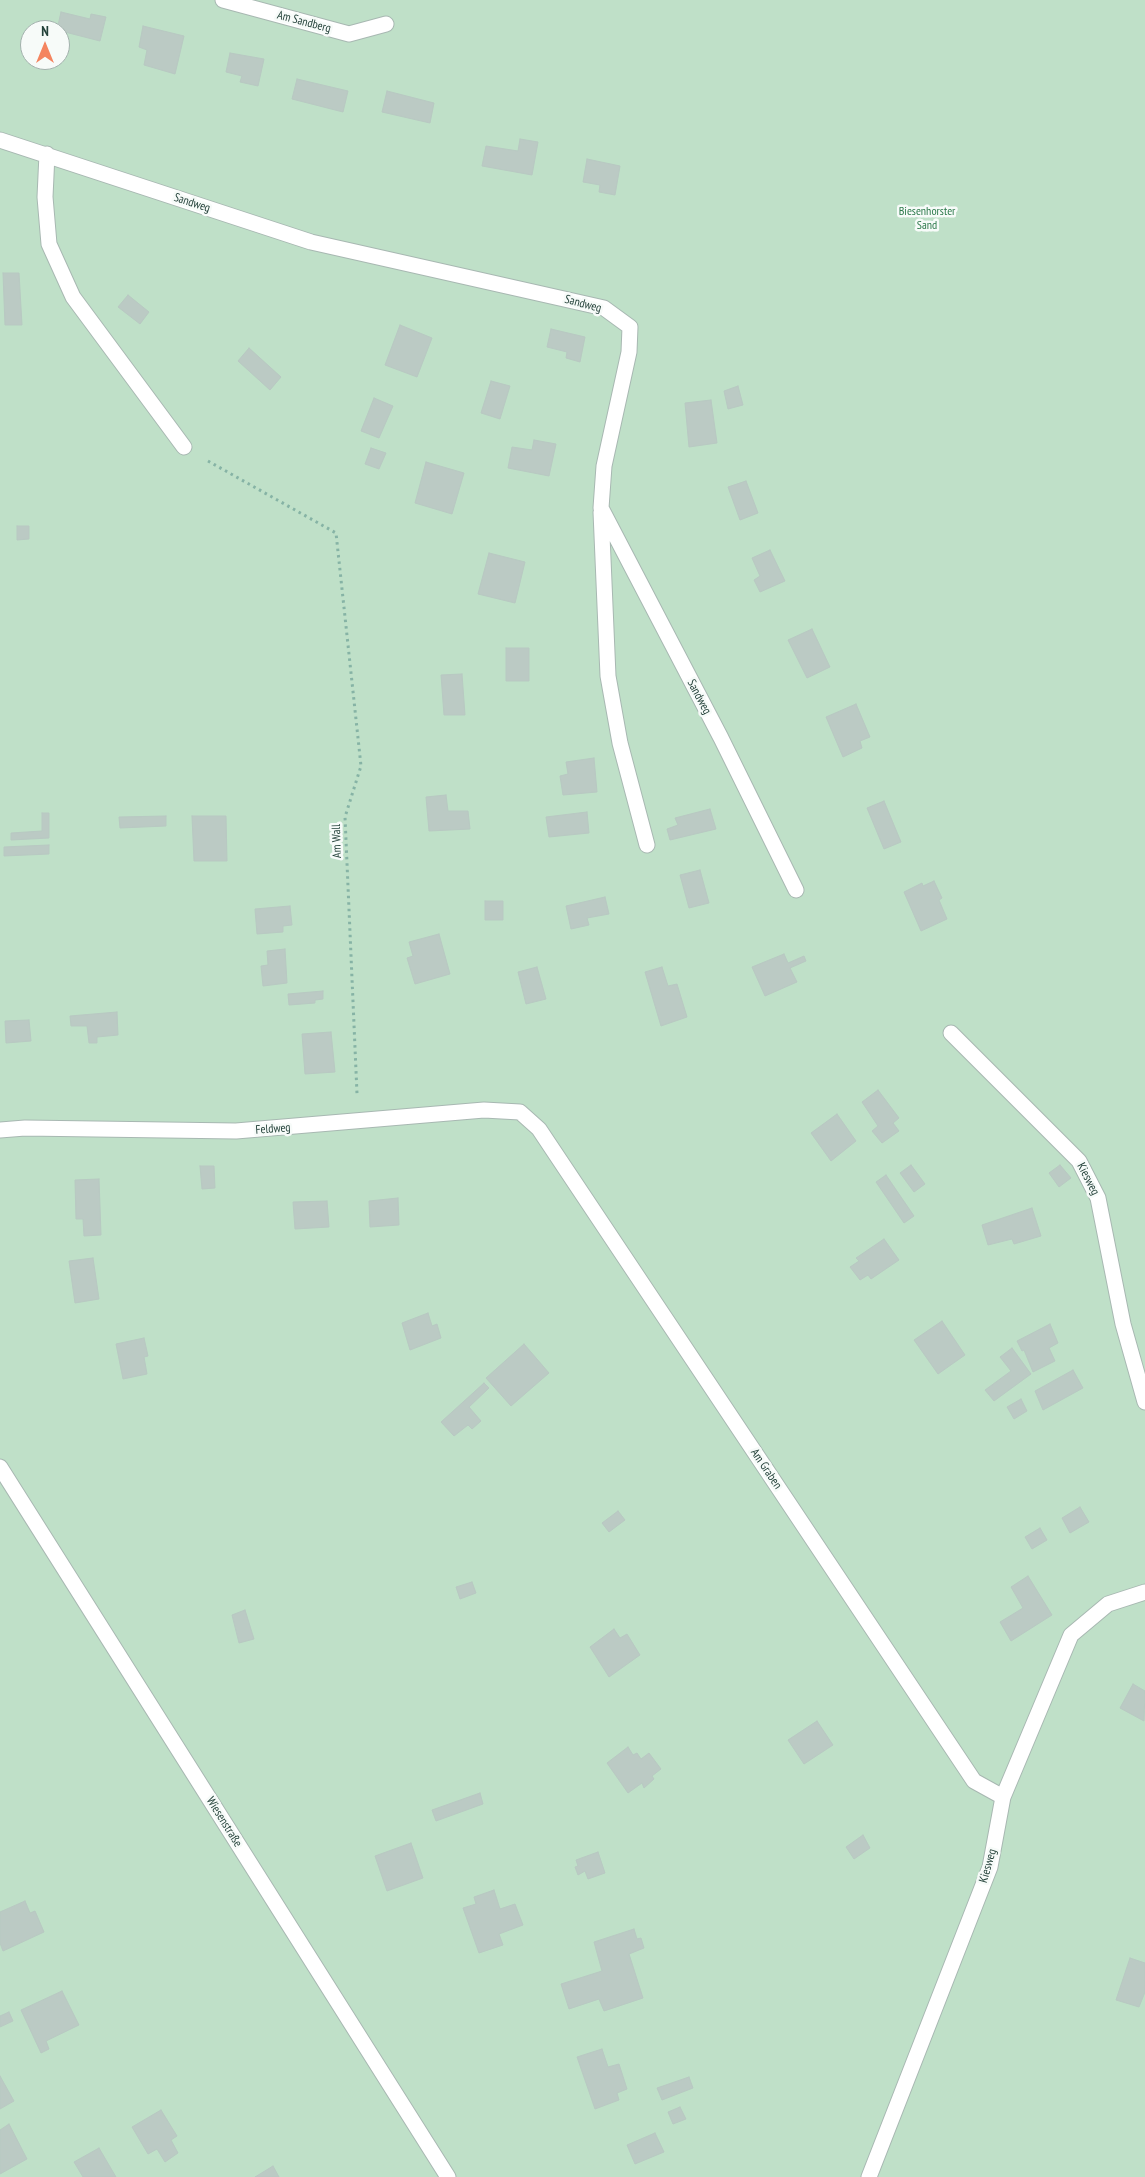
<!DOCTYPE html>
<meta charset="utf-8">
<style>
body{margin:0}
#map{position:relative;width:1145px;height:2177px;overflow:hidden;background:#e6efeb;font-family:"PT Sans Narrow",sans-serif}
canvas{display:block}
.north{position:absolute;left:20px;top:20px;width:50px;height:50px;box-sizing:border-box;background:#f7fbf9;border:1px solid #a3b1ad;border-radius:50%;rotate:0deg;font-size:14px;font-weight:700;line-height:20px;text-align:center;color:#24423a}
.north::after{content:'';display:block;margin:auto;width:18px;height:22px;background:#f4845f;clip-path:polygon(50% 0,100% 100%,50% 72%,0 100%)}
</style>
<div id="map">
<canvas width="1145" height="2177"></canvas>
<div class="north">N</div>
</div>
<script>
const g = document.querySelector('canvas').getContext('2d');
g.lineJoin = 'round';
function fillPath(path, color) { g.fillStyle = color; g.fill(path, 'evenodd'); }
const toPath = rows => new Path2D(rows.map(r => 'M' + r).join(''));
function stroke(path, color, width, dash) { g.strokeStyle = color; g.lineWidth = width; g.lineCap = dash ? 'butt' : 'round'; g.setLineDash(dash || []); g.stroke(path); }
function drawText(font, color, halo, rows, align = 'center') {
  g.font = font + ' "PT Sans Narrow",sans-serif'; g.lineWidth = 5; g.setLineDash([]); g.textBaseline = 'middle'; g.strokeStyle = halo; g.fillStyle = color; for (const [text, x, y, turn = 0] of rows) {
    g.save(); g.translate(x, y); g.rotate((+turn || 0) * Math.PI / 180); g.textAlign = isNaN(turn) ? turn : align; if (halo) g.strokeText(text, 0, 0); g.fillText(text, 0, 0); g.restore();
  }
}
fillPath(toPath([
 [0,0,1145,0,1145,2177,0,2177],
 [30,30,60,30,60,60,30,60]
]), '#bfe0c8');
const building = toPath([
 [61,12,90,19,91,14,106,17,100,41,57,30,61,12],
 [143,26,184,36,175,74,144,65,147,50,139,47,143,26],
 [230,53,264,59,258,86,240,82,242,76,226,72,230,53],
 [297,79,348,91,343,112,292,99,297,79],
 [387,91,434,103,430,123,382,112,387,91],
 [520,139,538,142,532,175,482,166,486,146,518,151,520,139],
 [587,159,620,166,615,195,599,192,600,185,583,182,587,159],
 [3,273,19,273,22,325,5,325,3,273],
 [128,295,149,312,140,324,118,307,128,295],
 [400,325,432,338,417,377,385,365,400,325],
 [551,329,585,337,580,362,566,358,567,352,547,347,551,329],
 [249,348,281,377,270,390,238,361,249,348],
 [491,381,510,386,500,419,481,413,491,381],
 [738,386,743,405,728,409,724,391,738,386],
 [374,398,393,406,379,438,361,431,374,398],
 [711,400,717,443,689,447,685,403,711,400],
 [534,440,556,444,549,476,508,468,512,447,532,450,534,440],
 [371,448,386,453,379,469,365,464,371,448],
 [426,462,464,473,452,514,415,503,426,462],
 [746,481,758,513,740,520,728,487,746,481],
 [17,526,29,526,29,539,17,540,17,526],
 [770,550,785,581,760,592,754,580,760,576,752,558,770,550],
 [489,553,525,562,515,603,478,594,489,553],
 [812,629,830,667,807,678,788,640,812,629],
 [506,648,529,648,529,681,506,681,506,648],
 [462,674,465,715,444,715,441,675,462,674],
 [856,704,870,737,860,741,862,748,843,757,826,717,856,704],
 [594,758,597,792,563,795,560,776,568,774,566,762,594,758],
 [446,795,448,811,468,811,470,829,429,831,426,797,446,795],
 [884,801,901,842,884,849,867,808,884,801],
 [710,809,716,829,670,840,667,829,678,825,675,818,710,809],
 [587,812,589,833,549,837,546,817,587,812],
 [42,813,49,813,49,838,11,840,11,833,42,831,42,813],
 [166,816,166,826,120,828,119,817,166,816],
 [192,816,226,816,227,861,194,861,192,816],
 [49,845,49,854,4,856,4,847,49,845],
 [700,870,709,903,689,908,680,875,700,870],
 [934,881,942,898,939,900,947,919,921,931,904,892,922,883,923,886,934,881],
 [605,897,609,914,587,918,589,925,571,929,566,906,605,897],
 [485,901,503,901,503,920,485,920,485,901],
 [290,906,292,925,283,926,283,932,257,934,255,909,290,906],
 [439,934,450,974,415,984,407,958,413,956,409,942,439,934],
 [285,949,287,983,263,986,261,966,268,965,267,951,285,949],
 [784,954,788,963,804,956,806,961,790,968,797,982,765,996,752,967,784,954],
 [537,967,546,999,526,1004,518,972,537,967],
 [662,967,668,986,677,984,687,1017,661,1026,645,972,662,967],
 [323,991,323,999,315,1000,315,1003,289,1005,288,994,323,991],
 [117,1012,118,1035,97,1037,97,1043,89,1043,87,1026,71,1026,70,1016,117,1012],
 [29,1020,31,1041,6,1043,5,1021,29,1020],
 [331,1032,335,1072,305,1074,302,1034,331,1032],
 [878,1090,899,1118,893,1123,899,1131,882,1143,872,1131,878,1126,862,1102,878,1090],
 [837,1114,856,1141,831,1161,811,1133,837,1114],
 [911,1165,925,1184,914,1192,900,1173,911,1165],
 [1060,1165,1071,1178,1059,1187,1049,1173,1060,1165],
 [200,1166,214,1166,215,1188,202,1189,200,1166],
 [886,1175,914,1216,904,1223,876,1182,886,1175],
 [99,1179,101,1235,84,1236,83,1219,76,1219,75,1180,99,1179],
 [398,1198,399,1225,370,1227,369,1201,398,1198],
 [327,1201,329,1227,295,1229,293,1202,327,1201],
 [1032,1208,1041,1236,1014,1244,1012,1239,988,1245,982,1225,1032,1208],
 [884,1239,899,1260,871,1279,868,1275,860,1280,850,1267,859,1261,856,1258,884,1239],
 [93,1258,99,1299,75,1303,69,1261,93,1258],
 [428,1313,432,1326,437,1324,441,1338,410,1350,402,1323,428,1313],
 [942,1321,965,1355,938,1374,914,1340,942,1321],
 [1050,1324,1058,1343,1049,1348,1055,1361,1033,1372,1024,1350,1022,1351,1017,1341,1050,1324],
 [144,1338,148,1356,144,1357,147,1374,123,1379,116,1344,144,1338],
 [524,1344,549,1373,511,1406,486,1378,524,1344],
 [1012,1348,1031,1374,994,1401,985,1390,1011,1371,1000,1357,1012,1348],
 [1073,1370,1083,1388,1043,1410,1035,1391,1073,1370],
 [484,1383,489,1388,469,1407,481,1421,472,1429,468,1425,454,1436,441,1422,484,1383],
 [1021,1399,1027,1411,1014,1419,1007,1407,1021,1399],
 [1080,1507,1089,1522,1070,1533,1062,1518,1080,1507],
 [618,1511,625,1520,609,1532,602,1523,618,1511],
 [1040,1528,1047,1540,1032,1549,1025,1537,1040,1528],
 [1028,1576,1052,1615,1011,1641,1000,1622,1023,1608,1011,1587,1028,1576],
 [472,1582,476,1593,460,1599,456,1587,472,1582],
 [245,1610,254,1639,239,1643,232,1615,245,1610],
 [614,1629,620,1638,627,1634,640,1655,609,1677,590,1647,614,1629],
 [1133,1684,1145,1691,1144,1721,1120,1708,1133,1684],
 [817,1721,833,1745,804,1764,788,1740,817,1721],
 [628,1747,633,1755,637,1753,641,1759,649,1753,661,1769,652,1776,654,1779,644,1788,642,1783,628,1793,607,1763,628,1747],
 [480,1793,483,1804,436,1821,432,1810,480,1793],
 [863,1835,870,1848,854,1859,846,1847,863,1835],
 [411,1843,423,1878,387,1891,375,1856,411,1843],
 [598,1852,605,1873,588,1879,585,1871,578,1875,575,1867,578,1866,576,1860,598,1852],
 [494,1890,500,1909,515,1904,523,1925,499,1934,503,1945,479,1953,463,1908,476,1904,474,1897,494,1890],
 [25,1901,30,1913,35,1911,44,1932,3,1951,0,1943,0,1912,25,1901],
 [634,1929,637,1939,641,1938,644,1948,629,1954,643,1998,604,2011,599,1999,569,2009,561,1984,602,1971,594,1942,634,1929],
 [1130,1958,1145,1963,1145,1992,1139,2007,1116,2000,1130,1958],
 [62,1991,79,2025,46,2041,49,2049,41,2053,21,2010,62,1991],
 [9,2012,13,2021,0,2027,0,2016,9,2012],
 [602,2049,608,2067,619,2064,627,2089,617,2093,619,2100,595,2109,577,2057,602,2049],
 [0,2076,14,2101,0,2109,0,2076],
 [689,2077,693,2088,662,2100,657,2088,689,2077],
 [680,2107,686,2119,673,2124,668,2112,680,2107],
 [161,2110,177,2136,171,2140,178,2153,165,2162,157,2149,148,2154,132,2127,161,2110],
 [9,2124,27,2159,0,2174,0,2130,9,2124],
 [655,2133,664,2152,635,2164,627,2145,655,2133],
 [99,2148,116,2177,83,2177,74,2162,99,2148],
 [273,2166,279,2177,255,2177,273,2166]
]);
fillPath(building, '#bbcac4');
stroke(building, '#b8c9c2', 1);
const minor = toPath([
 [223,0,349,34,386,24],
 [0,140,311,242,604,308,630,327,629,352,604,466,601,508,721,738,796,890],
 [47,154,45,197,49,244,73,297,184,447],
 [601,512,608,676,620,743,647,845],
 [951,1033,1079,1161,1098,1198,1123,1324,1145,1402],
 [0,1130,25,1128,236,1131,484,1110,520,1112,539,1129,974,1781,1003,1797],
 [0,1467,448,2177],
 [869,2177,990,1867,1003,1797,1071,1635,1108,1604,1145,1592]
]);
stroke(minor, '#a8b8b2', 17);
stroke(toPath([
 [208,461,336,533,361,766,345,817,357,1094]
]), '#86b3a5', 3, [2.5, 4]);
stroke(minor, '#fff', 15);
drawText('12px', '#24423a', '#f7fbf9', [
 ["Am Sandberg",304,22,15],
 ["Sandweg",192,203,18],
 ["Sandweg",583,304,15],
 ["Sandweg",699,697,62],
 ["Am Wall",337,841,-92],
 ["Feldweg",273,1129,-4],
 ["Kiesweg",1088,1179,63],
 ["Am Graben",766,1469,56],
 ["Wiesenstraße",224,1822,58],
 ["Kiesweg",988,1866,-74]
]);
drawText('12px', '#2d7a4b', '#f7fbf9', [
 ["Biesenhorster",927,212],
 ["Sand",927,226]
]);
</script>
